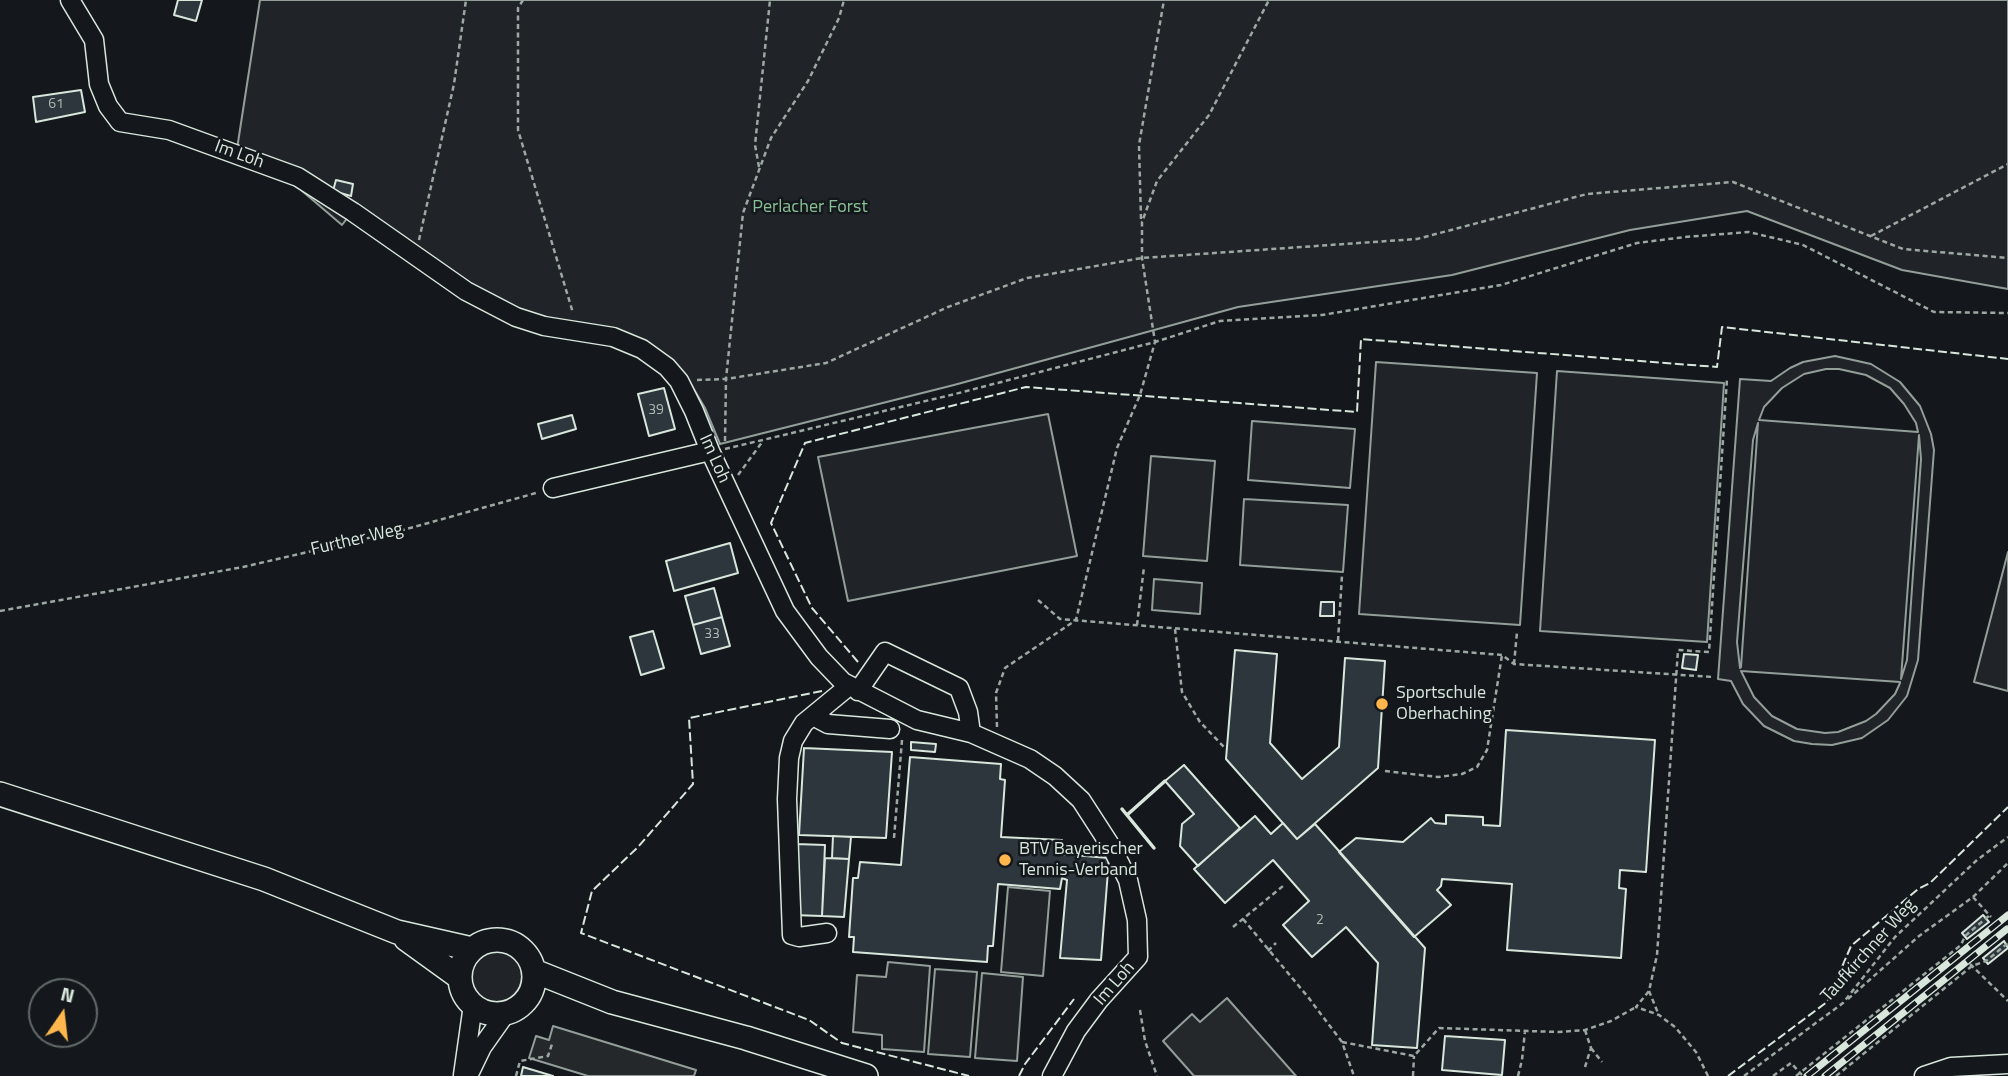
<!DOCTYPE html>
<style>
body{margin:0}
#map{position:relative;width:2008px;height:1076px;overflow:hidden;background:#14181c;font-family:"Titillium Web",sans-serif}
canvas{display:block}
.north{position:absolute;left:28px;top:978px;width:70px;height:70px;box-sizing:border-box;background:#14181c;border:2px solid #626a69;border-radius:50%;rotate:14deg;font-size:19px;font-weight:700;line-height:28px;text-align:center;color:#d8e6dc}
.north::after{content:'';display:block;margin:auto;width:24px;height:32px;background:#ffb74d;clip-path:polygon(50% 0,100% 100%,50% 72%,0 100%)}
</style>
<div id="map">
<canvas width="2008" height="1076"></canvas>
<div class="north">N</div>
</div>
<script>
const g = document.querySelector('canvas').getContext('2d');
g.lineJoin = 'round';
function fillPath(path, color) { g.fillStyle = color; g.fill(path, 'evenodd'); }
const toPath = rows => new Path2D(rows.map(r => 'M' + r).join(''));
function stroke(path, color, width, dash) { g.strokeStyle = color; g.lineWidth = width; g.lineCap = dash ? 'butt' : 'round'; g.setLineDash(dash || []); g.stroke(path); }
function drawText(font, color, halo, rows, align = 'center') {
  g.font = font + ' "Titillium Web",sans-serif'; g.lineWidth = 5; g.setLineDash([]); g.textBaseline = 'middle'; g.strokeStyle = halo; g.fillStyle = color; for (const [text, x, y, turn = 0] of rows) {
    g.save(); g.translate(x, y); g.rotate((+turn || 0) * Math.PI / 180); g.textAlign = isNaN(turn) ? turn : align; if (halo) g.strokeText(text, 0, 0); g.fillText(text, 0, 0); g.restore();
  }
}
const green = toPath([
 [260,0,2008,0,2008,289,1902,270,1747,211,1630,230,1452,275,1238,307,954,385,720,444,705,408,689,381,670,361,545,321,469,287,355,208,342,225,301,190,302,174,237,149,260,0],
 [1835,356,1871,364,1900,382,1920,406,1931,434,1934,450,1918,660,1907,696,1888,720,1862,738,1832,745,1812,744,1794,741,1764,726,1743,704,1731,681,1718,679,1740,379,1771,381,1790,368,1803,362,1835,356],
 [1826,369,1839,369,1866,375,1890,388,1904,404,1916,423,1918,432,1759,420,1764,407,1782,388,1804,374,1826,369],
 [1758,423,1741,667,1740,668,1737,642,1753,440,1758,423],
 [1919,435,1921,459,1907,660,1901,679,1919,435],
 [1741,671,1900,682,1900,683,1895,694,1876,714,1866,721,1838,732,1825,733,1797,729,1772,716,1754,697,1741,671],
 [1376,362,1537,373,1520,625,1359,614,1376,362],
 [1557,371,1724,383,1707,642,1540,631,1557,371],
 [1048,414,1077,556,848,601,818,457,1048,414],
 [1252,421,1355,429,1350,488,1248,480,1252,421],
 [1151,456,1215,461,1207,561,1143,556,1151,456],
 [1244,499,1348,505,1343,572,1240,565,1244,499],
 [2008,552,2008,691,1974,682,2008,552],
 [1154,579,1202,583,1200,614,1152,610,1154,579],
 [1008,887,1050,891,1043,976,1001,972,1008,887],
 '470 976a26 26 0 1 1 52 0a26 26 0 1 1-52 0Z',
 [888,962,930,966,924,1052,882,1049,882,1035,853,1032,857,975,886,977,888,962],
 [935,969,977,972,970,1057,928,1054,935,969],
 [982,973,1023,977,1017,1061,975,1058,982,973]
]);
fillPath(green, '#202428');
stroke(green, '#939e99', 2);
const parking = toPath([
 [1227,998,1296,1076,1194,1076,1163,1041,1192,1014,1200,1022,1227,998],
 [553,1026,696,1070,694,1076,588,1076,529,1058,536,1036,549,1040,553,1026]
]);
fillPath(parking, '#24282b');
stroke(parking, '#939e99', 2);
const building = toPath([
 [178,0,202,0,196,21,174,15,178,0],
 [81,90,85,112,36,122,33,97,81,90],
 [336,180,353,184,351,196,333,191,336,180],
 [664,388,675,429,649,436,638,394,664,388],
 [572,415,576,429,542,439,538,424,572,415],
 [730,543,738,573,674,591,666,561,730,543],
 [714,588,722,617,693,625,685,596,714,588],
 [1321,602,1334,602,1334,616,1320,616,1321,602],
 [722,617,730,646,701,654,693,625,722,617],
 [653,631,664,668,641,675,630,637,653,631],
 [1235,650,1277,654,1270,743,1302,779,1339,747,1345,658,1385,661,1378,768,1297,839,1226,759,1235,650],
 [1684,654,1698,655,1696,670,1682,668,1684,654],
 [1506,730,1655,740,1646,872,1620,870,1619,888,1626,889,1621,958,1507,950,1512,884,1442,879,1441,886,1437,890,1451,905,1414,937,1339,852,1356,838,1403,842,1431,818,1435,823,1446,824,1446,815,1483,817,1483,825,1500,826,1506,730],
 [911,742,936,744,935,752,911,750,911,742],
 [804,748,892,752,886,838,799,835,804,748],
 [910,757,1001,764,1000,779,1005,780,1001,837,1062,840,1061,854,1109,858,1101,960,1060,958,1067,880,1062,878,1060,889,998,884,993,946,988,946,987,962,853,952,854,937,849,937,853,878,858,878,860,862,901,865,910,757],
 [1184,765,1240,828,1198,866,1180,846,1182,824,1194,814,1165,781,1184,765],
 [1255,816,1271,834,1283,823,1297,839,1315,824,1425,948,1417,1048,1372,1045,1378,963,1346,927,1312,957,1283,925,1309,901,1273,860,1225,903,1194,869,1255,816],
 [833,836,851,837,849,859,832,858,833,836],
 [796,844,825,845,822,916,792,915,796,844],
 [825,858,849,859,844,917,822,916,825,858],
 [1983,915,1989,922,1967,939,1962,933,1983,915],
 [2004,941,2008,948,1988,964,1983,958,2004,941],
 [1445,1036,1505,1040,1502,1075,1442,1070,1445,1036],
 [523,1067,553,1076,521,1076,523,1067]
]);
fillPath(building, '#2c363c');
stroke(building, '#d8e6dc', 2);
const minor = toPath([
 [70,0,94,40,99,84,108,106,120,122,169,130,298,177,353,212,466,291,516,317,544,326,613,337,642,349,667,367,679,381,694,411,710,451,785,611,819,657,843,682,917,720,971,733,1030,759,1055,776,1081,800,1112,848,1128,880,1137,920,1138,957,1099,1000,1076,1031,1052,1076],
 [553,488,710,451],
 [858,691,885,652,959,688,968,712,971,733],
 [813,716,828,724,890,729],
 [827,933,799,937,792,935,787,799,789,758,793,741,804,723,849,686],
 [463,1075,473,1005],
 [468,1076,482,1047,506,1013],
 [1924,1076,1951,1067,2008,1064]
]);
const major = toPath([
 [0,794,264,879,397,932,472,949],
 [406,939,460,978],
 '460 977a37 37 0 1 1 74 0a37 37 0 1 1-74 0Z',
 [534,971,612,1002,746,1038,866,1076]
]);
stroke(minor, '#d8e6dc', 21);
stroke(major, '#d8e6dc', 26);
stroke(toPath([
 [523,0,518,8,518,130,573,313],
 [759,167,755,145,770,0],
 [1141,219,1139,145,1164,0],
 [1871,236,2008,164],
 [419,240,454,84,466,0],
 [697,380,726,379,826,363,948,307,1027,278,1142,258,1417,239,1587,194,1733,182,1903,249,2008,258],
 [725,441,726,379,743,213,771,138,808,81,839,18,844,0],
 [725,449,955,394,1155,342,1220,321,1322,315,1501,285,1637,243,1685,237,1749,232,1803,245,1934,312,2008,313],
 [738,475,763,441],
 [1038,600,1060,619,1502,655,1514,664,1713,677],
 [0,611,243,567,403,530,536,493],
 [1137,625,1144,567],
 [1175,629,1182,692,1200,722,1224,747],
 [1338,641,1342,575],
 [1514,664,1517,632],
 [997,727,996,693,1005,668,1076,620,1117,448,1140,395,1155,342,1142,258,1142,222,1157,181,1209,115,1269,0],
 [1385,771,1438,777,1462,774,1477,767,1487,750,1502,655],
 [894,838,902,740],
 [1973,897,1991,917],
 [1243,919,1308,997,1342,1042,1354,1076],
 [1233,927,1283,886],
 [1268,951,1276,943],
 [1970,964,2008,1001],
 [1649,991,1658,1013],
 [1848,999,1919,936,1973,897,2008,863],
 [1140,1010,1145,1041,1157,1076],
 [1585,1030,1591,1048,1585,1067],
 [1342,1042,1414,1056,1439,1028,1558,1032,1585,1030,1611,1021,1636,1007],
 [1591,1048,1602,1062],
 [516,1076,520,1061,548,1056,552,1044],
 [1413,1076,1414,1056],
 [1518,1076,1522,1060,1525,1031],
 [1708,1076,1696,1052,1675,1027,1659,1015,1636,1007,1649,991,1657,955,1678,650,1709,652,1727,379],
 [1744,1076,1843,1003,1895,937,1977,860,2008,837],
 [1773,1076,1791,1063,1802,1075],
 [1796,1076,1961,945,1965,936,1990,915],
 [1836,1076,1972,966,1986,961,2008,943]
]), '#9da8a2', 2.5, [5, 3.5]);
stroke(minor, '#14181c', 18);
stroke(major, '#14181c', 23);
const rail = toPath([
 [1807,1076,2008,915],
 [1825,1076,2007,929]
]);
stroke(rail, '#d8e6dc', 7);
stroke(rail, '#14181c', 4.5, [13]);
stroke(toPath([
 [858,662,812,608,771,523,805,443,1026,387,1357,412,1361,339,1717,367,1722,327,2008,359],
 [822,691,689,718,693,784,638,847,592,891,581,933,809,1020,842,1043,969,1076],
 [1019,1076,1025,1064,1074,999],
 [1728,1076,1827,1002,1851,946,1918,889,1930,883,2008,807]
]), '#d8e6dc', 2, [9, 3.5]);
stroke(toPath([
 [1122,809,1154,848],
 [1127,815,1165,781]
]), '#d8e6dc', 3.5);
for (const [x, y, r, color] of [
 [1382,704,7,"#ffb74d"],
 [1005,860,7,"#ffb74d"]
]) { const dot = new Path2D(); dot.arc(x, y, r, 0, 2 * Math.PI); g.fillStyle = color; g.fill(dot); stroke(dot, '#14181c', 2.5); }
drawText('14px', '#adbab4', null, [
 ["61",56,105],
 ["39",656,411],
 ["33",712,635],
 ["2",1320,921]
]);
drawText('18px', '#d8e6dc', '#14181c', [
 ["Im Loh",239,155,20],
 ["Im Loh",714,459,66],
 ["Further Weg",357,540,-13],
 ["Taufkirchner Weg",1869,951,-48],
 ["Im Loh",1115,984,-49]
]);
drawText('18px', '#8ac095', '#14181c', [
 ["Perlacher Forst",810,208]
]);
drawText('18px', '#d8e6dc', '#14181c', [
 ["Sportschule",1396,694],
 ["Oberhaching",1396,715],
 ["BTV Bayerischer",1019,850],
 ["Tennis-Verband",1019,871]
], 'left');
</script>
